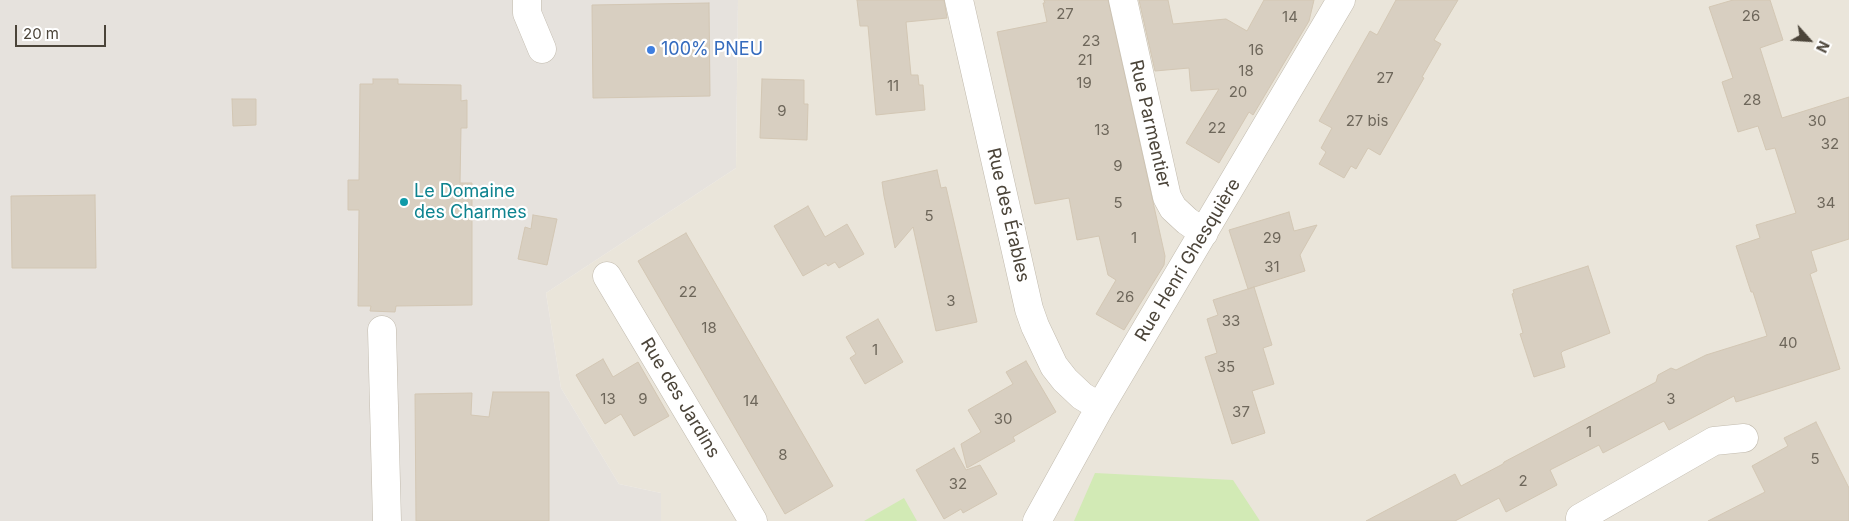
<!DOCTYPE html>
<meta charset="utf-8">
<style>
body{margin:0}
#map{position:relative;width:1849px;height:521px;overflow:hidden;background:#f6f3ec;font-family:Inter,sans-serif}
canvas{display:block}
.north{position:absolute;left:1784px;top:15px;width:50px;height:50px;-webkit-text-stroke:4px #fff;paint-order:stroke;rotate:116deg;font-size:14px;font-weight:700;line-height:20px;text-align:center;color:#4b4439}
.north::after{content:'';display:block;margin:auto;width:18px;height:22px;background:#4b4439;clip-path:polygon(50% 0,100% 100%,50% 72%,0 100%)}
.scale{position:absolute;left:15px;top:25px;width:91px;height:22px;box-sizing:border-box;border:2px solid #4b4439;border-top:0;padding-left:6px;font-size:15px;line-height:18px;white-space:nowrap;color:#4b4439;-webkit-text-stroke:4px #fff;paint-order:stroke}
</style>
<div id="map">
<canvas width="1849" height="521"></canvas>
<div class="north">N</div>
<div class="scale">20 m</div>
</div>
<script>
const g = document.querySelector('canvas').getContext('2d');
g.lineJoin = 'round';
function fillPath(path, color) { g.fillStyle = color; g.fill(path, 'evenodd'); }
const toPath = rows => new Path2D(rows.map(r => 'M' + r).join(''));
function stroke(path, color, width, dash) { g.strokeStyle = color; g.lineWidth = width; g.lineCap = dash ? 'butt' : 'round'; g.setLineDash(dash || []); g.stroke(path); }
function drawText(font, color, halo, rows, align = 'center') {
  g.font = font + ' Inter,sans-serif'; g.lineWidth = 4.5; g.setLineDash([]); g.textBaseline = 'middle'; g.strokeStyle = halo; g.fillStyle = color; for (const [text, x, y, turn = 0] of rows) {
    g.save(); g.translate(x, y); g.rotate((+turn || 0) * Math.PI / 180); g.textAlign = isNaN(turn) ? turn : align; if (halo) g.strokeText(text, 0, 0); g.fillText(text, 0, 0); g.restore();
  }
}
fillPath(toPath([
 [738,0,1849,0,1849,521,661,521,661,493,619,484,561,388,546,293,736,168]
]), '#eae5da');
fillPath(toPath([
 [0,0,738,0,736,168,546,293,561,388,619,484,661,493,661,521,0,521]
]), '#e6e2dd');
fillPath(toPath([
 [1095,473,1233,480,1260,521,1074,521],
 [904,498,917,521,864,521]
]), '#d2eab5');
const building = toPath([
 [857,0,944,0,947,18,906,22,911,75,918,75,919,85,923,85,925,110,876,115,868,26,860,26,857,0],
 [1044,0,1108,0,1165,256,1164,265,1124,330,1096,314,1116,280,1108,275,1099,236,1077,240,1069,198,1035,204,997,32,1047,22,1043,3,1045,3,1044,0],
 [1139,0,1168,0,1173,24,1226,19,1247,31,1264,0,1314,0,1309,21,1253,115,1249,112,1219,163,1186,143,1219,89,1191,91,1189,68,1155,71,1139,0],
 [1396,0,1458,0,1434,40,1441,44,1422,77,1424,78,1380,155,1368,148,1356,169,1351,166,1344,178,1319,164,1326,152,1321,148,1332,128,1319,121,1370,31,1377,35,1396,0],
 [1733,0,1770,0,1783,40,1760,48,1782,118,1849,97,1849,239,1811,251,1817,271,1810,274,1840,369,1736,402,1734,396,1669,430,1664,421,1603,453,1599,445,1550,470,1557,485,1506,512,1499,498,1455,521,1366,521,1455,474,1461,486,1503,464,1504,462,1656,382,1658,375,1671,368,1676,370,1706,355,1767,336,1753,292,1751,292,1736,246,1760,238,1756,225,1796,213,1775,148,1766,150,1758,126,1738,132,1722,82,1733,78,1709,7,1733,0],
 [709,3,710,96,593,98,592,5,709,3],
 [373,79,398,79,398,84,461,85,461,101,467,100,467,128,461,128,460,183,472,183,472,305,396,306,395,312,370,311,371,306,358,306,359,210,348,210,348,180,359,180,360,84,373,84,373,79],
 [762,79,804,80,804,104,808,104,807,140,760,138,762,79],
 [232,99,256,99,256,125,233,126,232,99],
 [937,170,941,188,946,187,977,322,936,331,913,227,895,248,884,196,882,182,937,170],
 [95,195,96,268,12,268,11,196,95,195],
 [808,206,825,237,847,224,864,254,839,268,835,262,828,266,826,263,803,276,774,226,808,206],
 [1289,212,1294,231,1317,225,1300,255,1305,271,1248,289,1229,230,1289,212],
 [533,215,557,219,547,265,518,259,525,227,531,229,533,215],
 [686,233,833,486,785,514,638,261,686,233],
 [1588,266,1610,333,1563,351,1561,353,1565,367,1534,377,1520,334,1523,333,1512,294,1514,293,1513,290,1588,266],
 [1254,287,1272,345,1263,348,1274,384,1252,391,1265,433,1232,444,1205,357,1217,353,1207,319,1218,315,1213,300,1254,287],
 [878,319,903,362,865,384,850,358,856,354,846,337,878,319],
 [603,359,613,377,638,362,669,416,634,436,621,414,605,424,576,375,603,359],
 [1026,361,1056,412,1013,437,1015,441,967,468,961,444,981,432,968,410,1013,384,1006,372,1026,361],
 [493,392,549,392,549,521,416,521,415,394,472,393,471,415,489,417,493,392],
 [1816,422,1849,488,1849,521,1708,521,1765,492,1752,466,1788,446,1784,438,1816,422],
 [954,448,966,470,980,465,997,494,963,513,961,509,944,519,916,470,954,448]
]);
fillPath(building, '#d8cfc1');
stroke(building, '#d3c7b4', 1);
const minor = toPath([
 [527,0,527,13,542,49],
 [959,0,1029,309,1035,326,1054,366,1065,380,1082,396,1100,407],
 [1123,0,1167,197,1173,208,1187,221,1204,233],
 [607,276,753,521],
 [382,330,387,521],
 [1037,521,1100,407,1341,0],
 [1582,521,1580,518,1714,441,1744,438]
]);
stroke(minor, '#c2bbae', 29);
stroke(minor, '#fff', 28);
for (const [x, y, r, color] of [
 [651,50,5,"#3f7fe0"],
 [404,202,5,"#0f9aa8"]
]) { const dot = new Path2D(); dot.arc(x, y, r, 0, 2 * Math.PI); g.fillStyle = color; g.fill(dot); stroke(dot, '#fff', 2); }
drawText('15px', '#6e675b', null, [
 ["27",1065,14],
 ["26",1751,16],
 ["14",1290,17],
 ["23",1091,41],
 ["16",1256,50],
 ["21",1085,60],
 ["18",1246,71],
 ["27",1385,78],
 ["19",1084,83],
 ["11",893,86],
 ["20",1238,92],
 ["28",1752,100],
 ["9",782,111],
 ["27 bis",1367,121],
 ["30",1817,121],
 ["22",1217,128],
 ["13",1102,130],
 ["32",1830,144],
 ["9",1118,166],
 ["5",1118,203],
 ["34",1826,203],
 ["5",929,216],
 ["1",1134,238],
 ["29",1272,238],
 ["31",1272,267],
 ["22",688,292],
 ["26",1125,297],
 ["3",951,301],
 ["33",1231,321],
 ["18",709,328],
 ["40",1788,343],
 ["1",875,350],
 ["35",1226,367],
 ["13",608,399],
 ["9",643,399],
 ["3",1671,399],
 ["14",751,401],
 ["37",1241,412],
 ["30",1003,419],
 ["1",1589,432],
 ["8",783,455],
 ["5",1815,459],
 ["2",1523,481],
 ["32",958,484]
]);
drawText('18px', '#366cbe', '#fff', [
 ["100% PNEU",661,50]
], 'left');
drawText('18px', '#4b4439', '#fff', [
 ["Rue Parmentier",1150,124,77],
 ["Rue des Érables",1008,215,77],
 ["Rue Henri Ghesquière",1188,260,-59],
 ["Rue des Jardins",680,398,59]
]);
drawText('18px', '#0d838f', '#fff', [
 ["Le Domaine",414,192],
 ["des Charmes",414,213]
], 'left');
</script>
